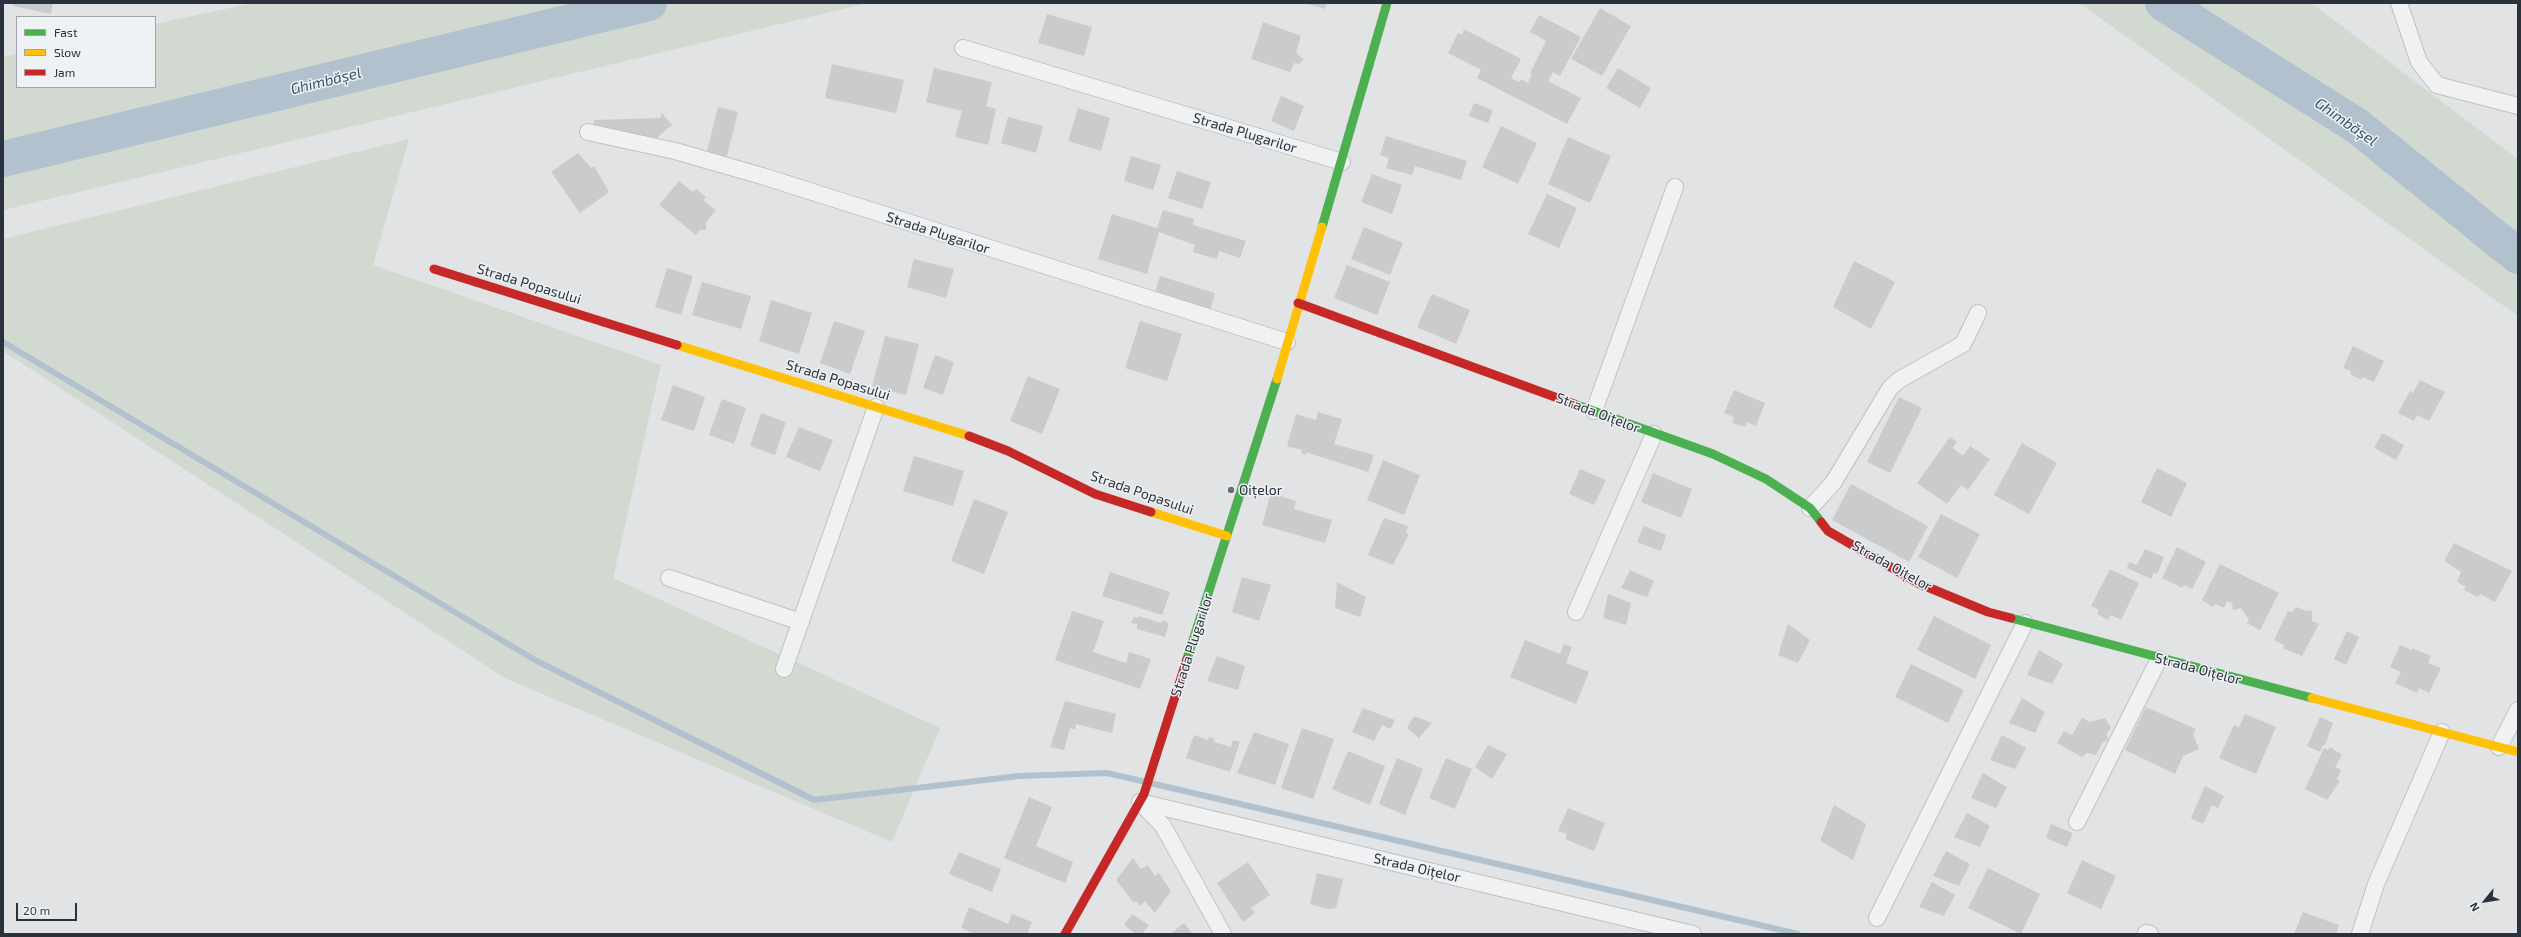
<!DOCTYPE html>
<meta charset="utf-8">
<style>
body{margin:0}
#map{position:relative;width:2521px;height:937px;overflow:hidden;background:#e1e3e5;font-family:"Exo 2",sans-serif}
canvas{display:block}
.frame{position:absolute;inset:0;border:4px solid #2a323d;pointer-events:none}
.legend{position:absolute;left:16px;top:16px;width:140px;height:72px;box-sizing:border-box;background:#eff2f5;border:1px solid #a0a5ab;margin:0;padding:5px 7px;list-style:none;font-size:12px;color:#2a323d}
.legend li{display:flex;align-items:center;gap:8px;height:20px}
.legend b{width:20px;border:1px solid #a0a5ab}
.north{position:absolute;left:2465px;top:881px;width:40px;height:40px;-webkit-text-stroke:3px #eff2f5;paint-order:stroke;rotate:240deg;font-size:11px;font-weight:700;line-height:16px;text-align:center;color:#2a323d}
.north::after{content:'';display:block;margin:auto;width:14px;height:18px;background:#2a323d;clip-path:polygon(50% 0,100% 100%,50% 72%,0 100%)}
.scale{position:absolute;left:16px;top:903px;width:61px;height:18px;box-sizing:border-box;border:2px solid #2a323d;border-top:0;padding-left:5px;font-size:12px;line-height:14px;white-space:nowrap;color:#2a323d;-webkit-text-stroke:3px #eff2f5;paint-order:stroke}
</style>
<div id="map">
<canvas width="2521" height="937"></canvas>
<div class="frame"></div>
<ul class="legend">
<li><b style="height:5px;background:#4caf50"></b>Fast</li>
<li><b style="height:5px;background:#ffc107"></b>Slow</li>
<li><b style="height:5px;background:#c62828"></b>Jam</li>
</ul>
<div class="north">N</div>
<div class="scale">20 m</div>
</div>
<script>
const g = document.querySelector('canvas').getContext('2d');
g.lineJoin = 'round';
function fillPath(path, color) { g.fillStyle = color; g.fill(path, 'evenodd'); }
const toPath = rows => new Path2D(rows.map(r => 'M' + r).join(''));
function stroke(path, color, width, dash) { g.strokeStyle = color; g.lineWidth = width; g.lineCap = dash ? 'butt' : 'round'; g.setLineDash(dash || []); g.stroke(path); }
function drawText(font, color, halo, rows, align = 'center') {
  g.font = font + ' "Exo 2",sans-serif'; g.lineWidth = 3; g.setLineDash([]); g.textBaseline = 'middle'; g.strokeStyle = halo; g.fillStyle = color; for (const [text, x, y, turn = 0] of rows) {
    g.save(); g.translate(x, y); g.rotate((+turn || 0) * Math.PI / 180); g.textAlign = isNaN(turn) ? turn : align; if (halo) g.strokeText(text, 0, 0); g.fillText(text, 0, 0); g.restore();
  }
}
fillPath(toPath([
 [253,3,868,3,3,210,3,57,17,54,17,87,155,87,155,24],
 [2079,3,2311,3,2518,159,2518,316],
 [409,139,373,265,661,365,613,578,940,728,892,842,505,678,3,351,3,239]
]), '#d2d9d1');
stroke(toPath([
 [3,342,535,660,814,800,1019,776,1107,773,1798,934]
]), '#b1c1ce', 6);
stroke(toPath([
 [2163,3,2357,126,2518,256],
 [3,159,649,3]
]), '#b1c1ce', 36);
fillPath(toPath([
 [14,3,53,3,51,14,13,6],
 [1305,3,1327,3,1325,9],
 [1600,8,1631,26,1602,76,1571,59],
 [1047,14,1092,27,1084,56,1038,43],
 [1539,15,1581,37,1560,76,1553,72,1548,81,1581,98,1567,124,1477,78,1481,70,1448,53,1458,33,1462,35,1464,29,1521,59,1511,78,1519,82,1521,79,1528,83,1532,74,1530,73,1546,41,1530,32],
 [1263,22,1301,36,1296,53,1304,59,1299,64,1294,63,1290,72,1251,59],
 [832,64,904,80,896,113,825,98],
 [934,68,992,82,986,106,996,109,988,145,955,137,962,111,926,102],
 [1618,68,1651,88,1640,108,1606,88],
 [1281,96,1304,106,1294,131,1271,121],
 [1474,103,1493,110,1488,123,1469,116],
 [718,107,738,112,726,160,706,155],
 [1078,108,1110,118,1101,151,1068,141],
 [662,113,672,125,652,142,593,129,594,120,660,118],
 [1008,117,1043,126,1036,153,1001,143],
 [1501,126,1537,143,1518,184,1482,167],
 [1386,136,1467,161,1461,180,1415,166,1412,175,1386,168,1389,158,1380,155],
 [1568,137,1611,156,1590,203,1548,184],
 [578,153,591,168,594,166,609,192,580,213,551,172],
 [1131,156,1161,165,1153,190,1124,181],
 [1177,171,1211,182,1202,209,1168,198],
 [1372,174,1402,185,1392,214,1361,202],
 [679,181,693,192,696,189,706,197,703,200,716,210,706,222,706,230,700,230,696,235,659,205],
 [1547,194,1577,208,1559,248,1528,234],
 [1163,210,1194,219,1193,225,1246,241,1240,258,1219,251,1217,259,1193,252,1195,245,1159,232,1147,274,1098,259,1112,214,1157,228],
 [1364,227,1403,243,1390,275,1351,259],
 [914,259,954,269,946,298,907,287],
 [1854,261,1895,282,1871,329,1833,307],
 [1347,265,1390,282,1377,315,1334,298],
 [667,268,693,276,681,315,655,307],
 [1160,276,1215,293,1208,317,1153,300],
 [702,282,751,296,741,329,692,315],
 [1432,294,1470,310,1456,344,1417,327],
 [771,300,812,313,799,354,759,341],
 [834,321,865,331,850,374,820,363],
 [1140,321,1182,334,1167,381,1125,368],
 [885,336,919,344,906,395,872,387],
 [2353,346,2384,361,2374,382,2362,377,2361,380,2350,374,2351,371,2343,368],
 [935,355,954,362,943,395,923,388],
 [1028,376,1060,389,1042,434,1010,421],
 [2420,380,2445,392,2429,421,2417,415,2414,421,2398,413,2410,391,2413,393],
 [673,385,705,397,694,431,661,420],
 [1734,390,1765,403,1756,426,1747,422,1745,427,1732,423,1734,417,1724,413],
 [1899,397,1922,408,1890,473,1867,462],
 [722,399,746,408,734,444,709,435],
 [1318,412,1342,419,1334,444,1374,455,1368,472,1306,452,1306,455,1301,453,1302,450,1287,446,1296,414,1316,420],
 [761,413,786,422,775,455,750,446],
 [799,427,833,440,820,471,786,457],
 [2382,433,2404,445,2396,460,2374,448],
 [1950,437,1957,442,1953,448,1963,456,1970,446,1990,459,1968,490,1961,485,1947,504,1917,483],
 [2022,443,2057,463,2029,514,1994,495],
 [914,456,964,471,953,506,903,491],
 [1383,460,1420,475,1404,515,1367,500],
 [2157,468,2187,483,2171,517,2141,502],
 [1580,469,1606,480,1594,505,1569,494],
 [1653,473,1692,489,1681,518,1641,502],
 [1851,484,1928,526,1909,562,1832,520],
 [1271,493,1296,501,1294,509,1332,520,1325,543,1262,525],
 [974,499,1008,512,984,574,951,561],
 [1941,514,1980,534,1957,578,1918,557],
 [1384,518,1408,526,1406,533,1409,534,1393,565,1368,555],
 [1644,526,1666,535,1661,551,1637,542],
 [2454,543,2512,571,2495,602,2480,594,2478,597,2464,590,2466,587,2457,582,2461,572,2444,561],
 [2177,547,2206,562,2192,589,2184,585,2182,588,2162,578],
 [2145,549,2164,557,2157,574,2154,572,2151,579,2127,568,2129,562,2137,565],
 [2220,564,2279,593,2260,630,2247,623,2249,620,2241,608,2233,610,2232,603,2227,601,2224,608,2215,604,2213,607,2202,600],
 [2110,569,2139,583,2121,620,2111,615,2108,620,2097,614,2099,610,2091,606],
 [1630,570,1654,581,1647,597,1621,588],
 [1110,572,1170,592,1162,615,1102,596],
 [1242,577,1271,585,1259,621,1232,612],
 [1337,582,1366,597,1360,617,1335,608],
 [1608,594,1631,603,1626,625,1603,618],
 [2296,607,2306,611,2312,610,2312,621,2319,624,2302,656,2283,648,2284,645,2274,640,2288,611,2292,612],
 [1072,611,1104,621,1093,652,1126,663,1129,652,1151,659,1140,689,1055,660],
 [1139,616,1161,623,1162,620,1169,623,1165,637,1137,629,1137,624,1131,623,1134,617,1138,618],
 [1934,616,1991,645,1975,679,1917,650],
 [1788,624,1810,640,1798,663,1778,655],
 [2347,631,2359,637,2346,665,2334,659],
 [1525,640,1560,654,1564,644,1572,647,1566,663,1589,672,1576,704,1510,677],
 [2400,645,2411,650,2412,648,2431,656,2428,663,2441,668,2429,693,2419,688,2417,693,2395,683,2401,672,2390,667],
 [2039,650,2063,664,2052,684,2027,675],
 [1217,656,1245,666,1238,690,1207,681],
 [1911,664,1964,690,1948,723,1895,697],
 [2022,698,2045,712,2035,733,2009,723],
 [1065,701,1116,714,1112,733,1076,724,1075,730,1070,728,1064,750,1050,747],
 [2146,707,2196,729,2193,734,2199,749,2183,756,2175,774,2125,750],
 [1363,708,1395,720,1390,729,1382,725,1374,741,1352,732],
 [2245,714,2276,727,2256,774,2219,758,2234,725,2239,727],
 [1414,716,1432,723,1419,738,1407,728],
 [2320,717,2333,723,2325,745,2323,745,2320,752,2307,746],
 [2082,718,2090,722,2105,718,2111,728,2106,735,2109,740,2103,742,2096,755,2087,753,2082,757,2057,743,2064,731,2072,735],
 [1302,728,1334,739,1313,799,1281,788],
 [1254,732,1289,744,1275,785,1237,773],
 [1194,735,1208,740,1209,737,1215,739,1214,742,1231,747,1233,740,1240,742,1230,772,1186,758],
 [2002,735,2026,748,2015,769,1990,760],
 [1488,745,1507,754,1492,779,1475,767],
 [2330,747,2342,755,2335,767,2341,770,2337,779,2340,781,2327,800,2305,789,2324,748,2328,750],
 [1348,751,1385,766,1370,805,1332,789],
 [1397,758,1423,769,1405,815,1379,804],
 [1446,758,1472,769,1455,809,1429,798],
 [1983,773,2007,787,1996,808,1971,798],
 [2205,786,2224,796,2218,808,2212,805,2203,824,2191,818],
 [1029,797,1052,807,1036,846,1073,862,1065,883,1004,858],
 [1834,805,1866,824,1853,860,1820,841],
 [1568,808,1605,823,1594,851,1565,839,1567,834,1558,831],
 [1967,813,1990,826,1980,847,1954,837],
 [2051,824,2073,833,2067,847,2046,838],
 [1946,851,1970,864,1959,886,1933,876],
 [959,852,1001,869,992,892,949,874],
 [1133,858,1141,869,1148,865,1155,876,1159,873,1171,891,1155,913,1145,901,1140,906,1136,901,1134,903,1116,880],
 [2082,860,2116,876,2101,909,2067,893],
 [1248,862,1270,895,1251,908,1255,913,1243,922,1217,883],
 [1988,868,2040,894,2021,934,1968,908],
 [1317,873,1343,879,1336,908,1327,909,1310,904],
 [1932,882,1955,895,1944,916,1919,907],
 [969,907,1008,924,1012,914,1032,922,1027,934,975,934,961,928],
 [2303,912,2339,925,2336,934,2294,934],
 [1132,914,1149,925,1142,934,1136,934,1124,925],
 [1184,923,1192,933,1170,934]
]), '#c9cbcd');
const street = toPath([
 [2399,3,2419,62,2437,85,2518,106],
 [963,48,1342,162],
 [588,132,675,151,762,176,1287,342],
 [1594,411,1675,187],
 [1810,508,1833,483,1890,388,1899,380,1963,344,1978,313],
 [669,578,801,622],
 [1576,612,1654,434],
 [784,669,876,407],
 [2499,747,2518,710],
 [1140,802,1693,934],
 [1140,802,1163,826,1223,934],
 [2077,822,2159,659],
 [1877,918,2025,623],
 [2146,933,2150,934],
 [2360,934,2376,884,2442,732]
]);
stroke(street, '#bfc1c3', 18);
stroke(street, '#f0f1f3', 16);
stroke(toPath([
 [1322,227,1387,3],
 [1574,404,1713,454,1766,479,1810,508,1821,522],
 [2011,618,2312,698],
 [1187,659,1277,379]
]), '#4caf50', 9);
stroke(toPath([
 [677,345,969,436],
 [1277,379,1322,227],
 [1151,512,1227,536],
 [2312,698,2518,752]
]), '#ffc107', 9);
stroke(toPath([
 [434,269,677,345],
 [1298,303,1574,404],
 [969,436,1008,451,1095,494,1151,512],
 [1821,522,1828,531,1920,584,1988,612,2011,618],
 [1065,934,1144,794,1187,659]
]), '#c62828', 9);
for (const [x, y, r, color] of [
 [1231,490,4,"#6a7078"]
]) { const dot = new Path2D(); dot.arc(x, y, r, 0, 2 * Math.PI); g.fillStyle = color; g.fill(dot); stroke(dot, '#eff2f5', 1.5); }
drawText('14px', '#2a323d', '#eff2f5', [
 ["Strada Plugarilor",1245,133,17],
 ["Strada Plugarilor",938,233,18],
 ["Strada Popasului",529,284,17],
 ["Strada Popasului",838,380,17],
 ["Strada Oițelor",1598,413,21],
 ["Strada Popasului",1142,493,19],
 ["Strada Oițelor",1892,566,29],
 ["Strada Plugarilor",1192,645,-72],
 ["Strada Oițelor",2198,669,15],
 ["Strada Oițelor",1417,868,13]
]);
drawText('14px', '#2a323d', '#eff2f5', [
 ["Oițelor",1239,490]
], 'left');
drawText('italic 15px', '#38526d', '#eff2f5', [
 ["Ghimbășel",326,81,-14],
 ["Ghimbășel",2346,122,35]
]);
</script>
